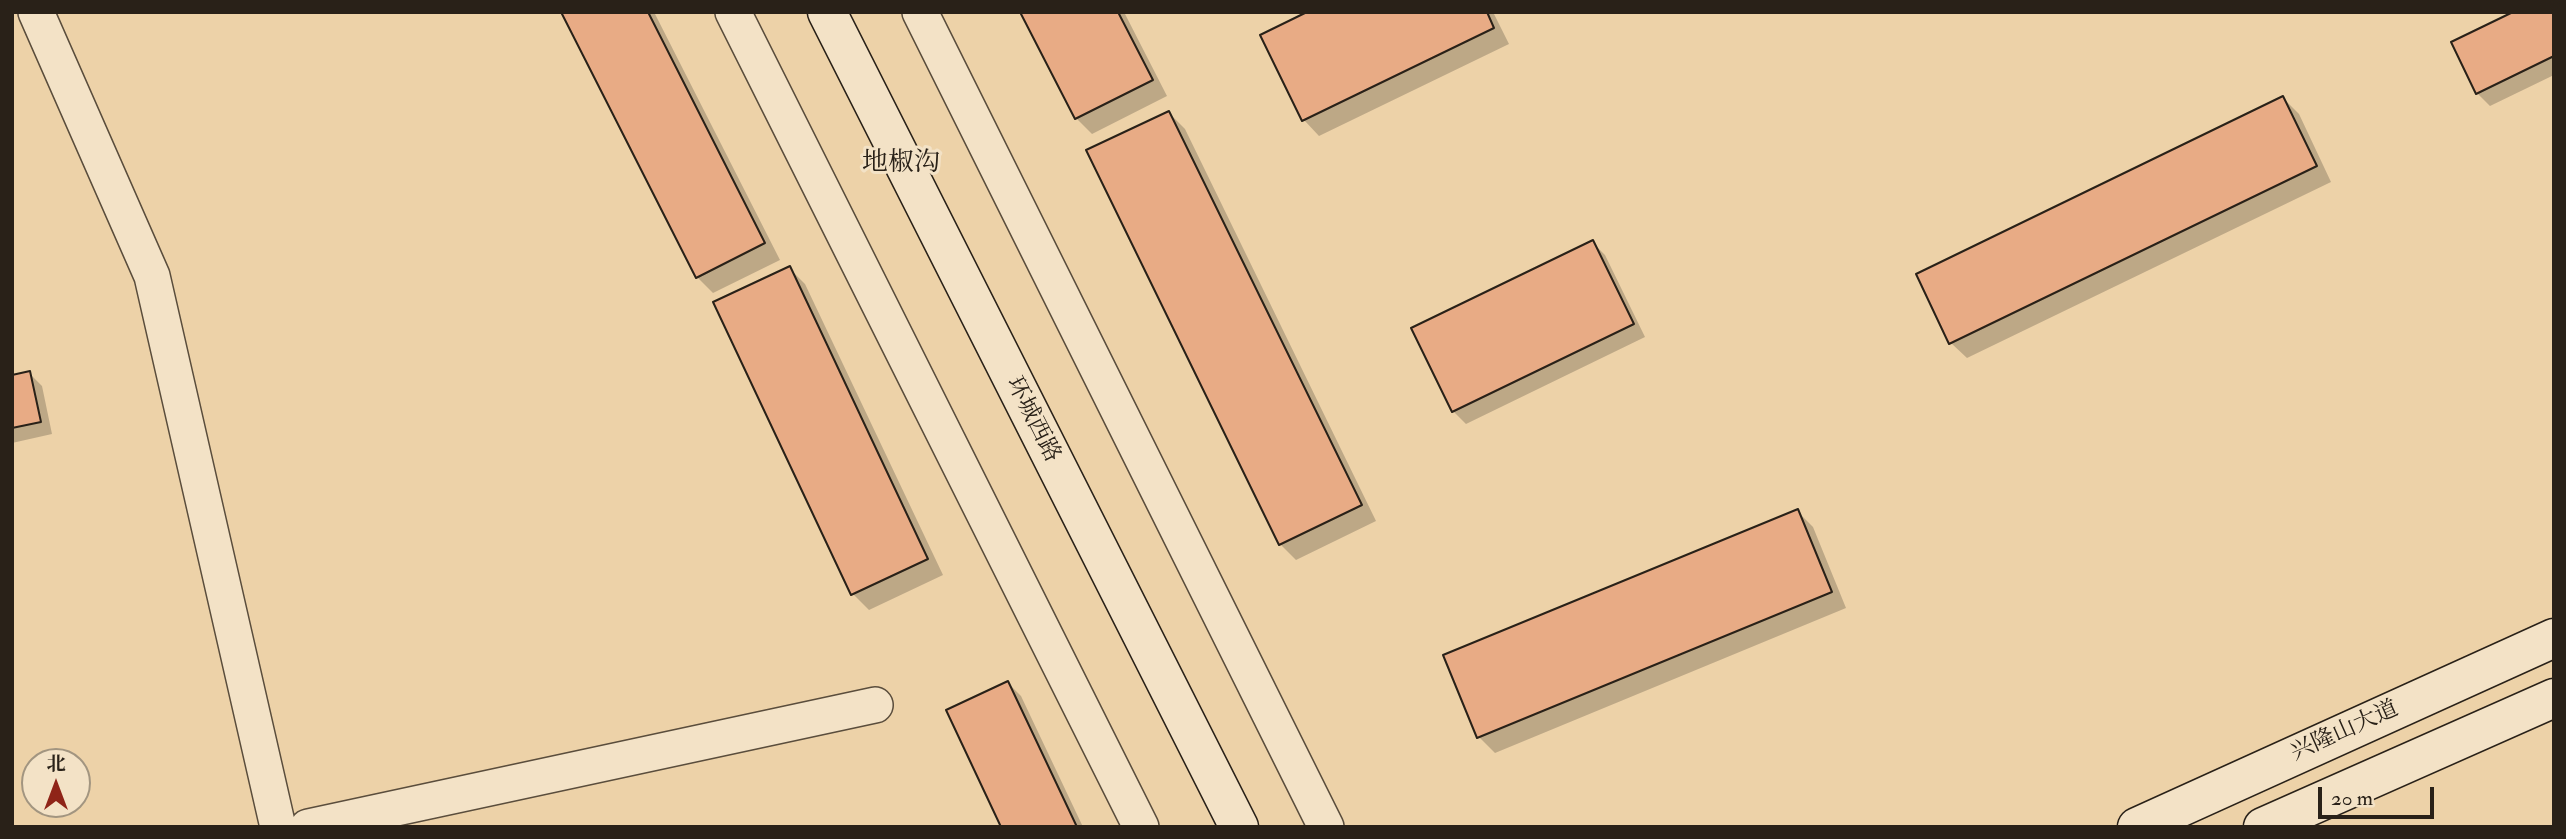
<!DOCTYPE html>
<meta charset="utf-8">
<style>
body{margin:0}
#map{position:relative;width:2566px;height:839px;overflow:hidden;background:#edd2a8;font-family:"IM FELL Double Pica","Noto Serif SC",serif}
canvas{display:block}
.frame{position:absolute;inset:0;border:14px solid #292118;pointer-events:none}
.north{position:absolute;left:21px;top:748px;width:70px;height:70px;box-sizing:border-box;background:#f3e2c6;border:2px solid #a29580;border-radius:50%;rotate:0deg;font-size:19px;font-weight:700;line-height:28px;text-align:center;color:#292118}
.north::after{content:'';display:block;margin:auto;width:24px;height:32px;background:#8f2418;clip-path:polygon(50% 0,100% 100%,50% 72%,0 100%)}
.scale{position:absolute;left:2318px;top:787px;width:116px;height:32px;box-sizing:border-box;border:4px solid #292118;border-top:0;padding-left:9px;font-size:21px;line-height:24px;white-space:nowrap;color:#292118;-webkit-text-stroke:5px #f3e2c6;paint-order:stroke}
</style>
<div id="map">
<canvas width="2566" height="839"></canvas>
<div class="frame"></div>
<div class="north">北</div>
<div class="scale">20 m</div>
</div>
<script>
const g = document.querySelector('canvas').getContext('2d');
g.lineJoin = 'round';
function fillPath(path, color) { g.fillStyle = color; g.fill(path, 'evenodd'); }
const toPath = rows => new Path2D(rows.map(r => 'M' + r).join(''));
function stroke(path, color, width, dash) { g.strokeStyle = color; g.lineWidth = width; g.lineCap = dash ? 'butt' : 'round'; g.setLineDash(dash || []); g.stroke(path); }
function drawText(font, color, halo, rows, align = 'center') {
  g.font = font + ' "IM FELL Double Pica","Noto Serif SC",serif'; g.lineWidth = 6; g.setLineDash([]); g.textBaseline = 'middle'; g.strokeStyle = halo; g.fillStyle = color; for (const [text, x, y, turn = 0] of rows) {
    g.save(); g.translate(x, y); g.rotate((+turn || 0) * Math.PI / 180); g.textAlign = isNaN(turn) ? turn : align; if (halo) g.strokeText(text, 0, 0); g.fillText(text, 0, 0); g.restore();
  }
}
fillPath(toPath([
 [563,12,654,12,780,260,713,293,697,277],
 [1022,12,1124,12,1167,96,1092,134,1076,118],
 [1311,12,1493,12,1509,44,1319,136,1304,120,1262,36],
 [2554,12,2554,75,2490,106,2477,93],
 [2283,98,2299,114,2331,182,1967,358,1951,343],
 [1169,113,1185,129,1376,521,1296,560,1280,544],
 [1592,242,1605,255,1645,337,1466,424,1453,411],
 [790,269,805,284,943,575,869,610,853,594,715,303],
 [29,373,42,386,52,434,12,443,12,377],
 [1797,511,1813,527,1846,608,1495,753,1479,737,1445,656],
 [1008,683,1021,696,1083,827,1003,827]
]), '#0003');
const building = toPath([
 [561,12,648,12,765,243,696,278,561,12],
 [1020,12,1118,12,1153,80,1075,119,1020,12],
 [1307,12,1487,12,1494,28,1302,121,1260,35,1307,12],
 [2513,12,2554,12,2554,56,2476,94,2451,42,2513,12],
 [2283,96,2317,166,1949,344,1916,274,2283,96],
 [1169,111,1362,505,1279,545,1086,150,1169,111],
 [1593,240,1634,324,1452,412,1411,328,1593,240],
 [790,266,928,559,851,595,713,302,790,266],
 [30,371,41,422,12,428,12,375,30,371],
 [1798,509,1832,592,1477,738,1443,655,1798,509],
 [1008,681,1077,827,1001,827,946,710,1008,681]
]);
fillPath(building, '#e8ab85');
stroke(building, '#292118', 2);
const minor = toPath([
 [36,12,152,276,278,827],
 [733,12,1141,827],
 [920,12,1326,827],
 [308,827,875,705]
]);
const secondary = toPath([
 [827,12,1239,827],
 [2137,827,2554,638],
 [2263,827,2554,698]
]);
stroke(minor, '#5a4d3c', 38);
stroke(secondary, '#292118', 41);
stroke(minor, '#f3e2c6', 35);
stroke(secondary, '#f3e2c6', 38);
drawText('23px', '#292118', '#f3e2c6', [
 ["环城西路",1032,420,63],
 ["兴隆山大道",2345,732,-24]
]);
drawText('26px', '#292118', '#f3e2c6', [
 ["地椒沟",901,164]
]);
</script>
